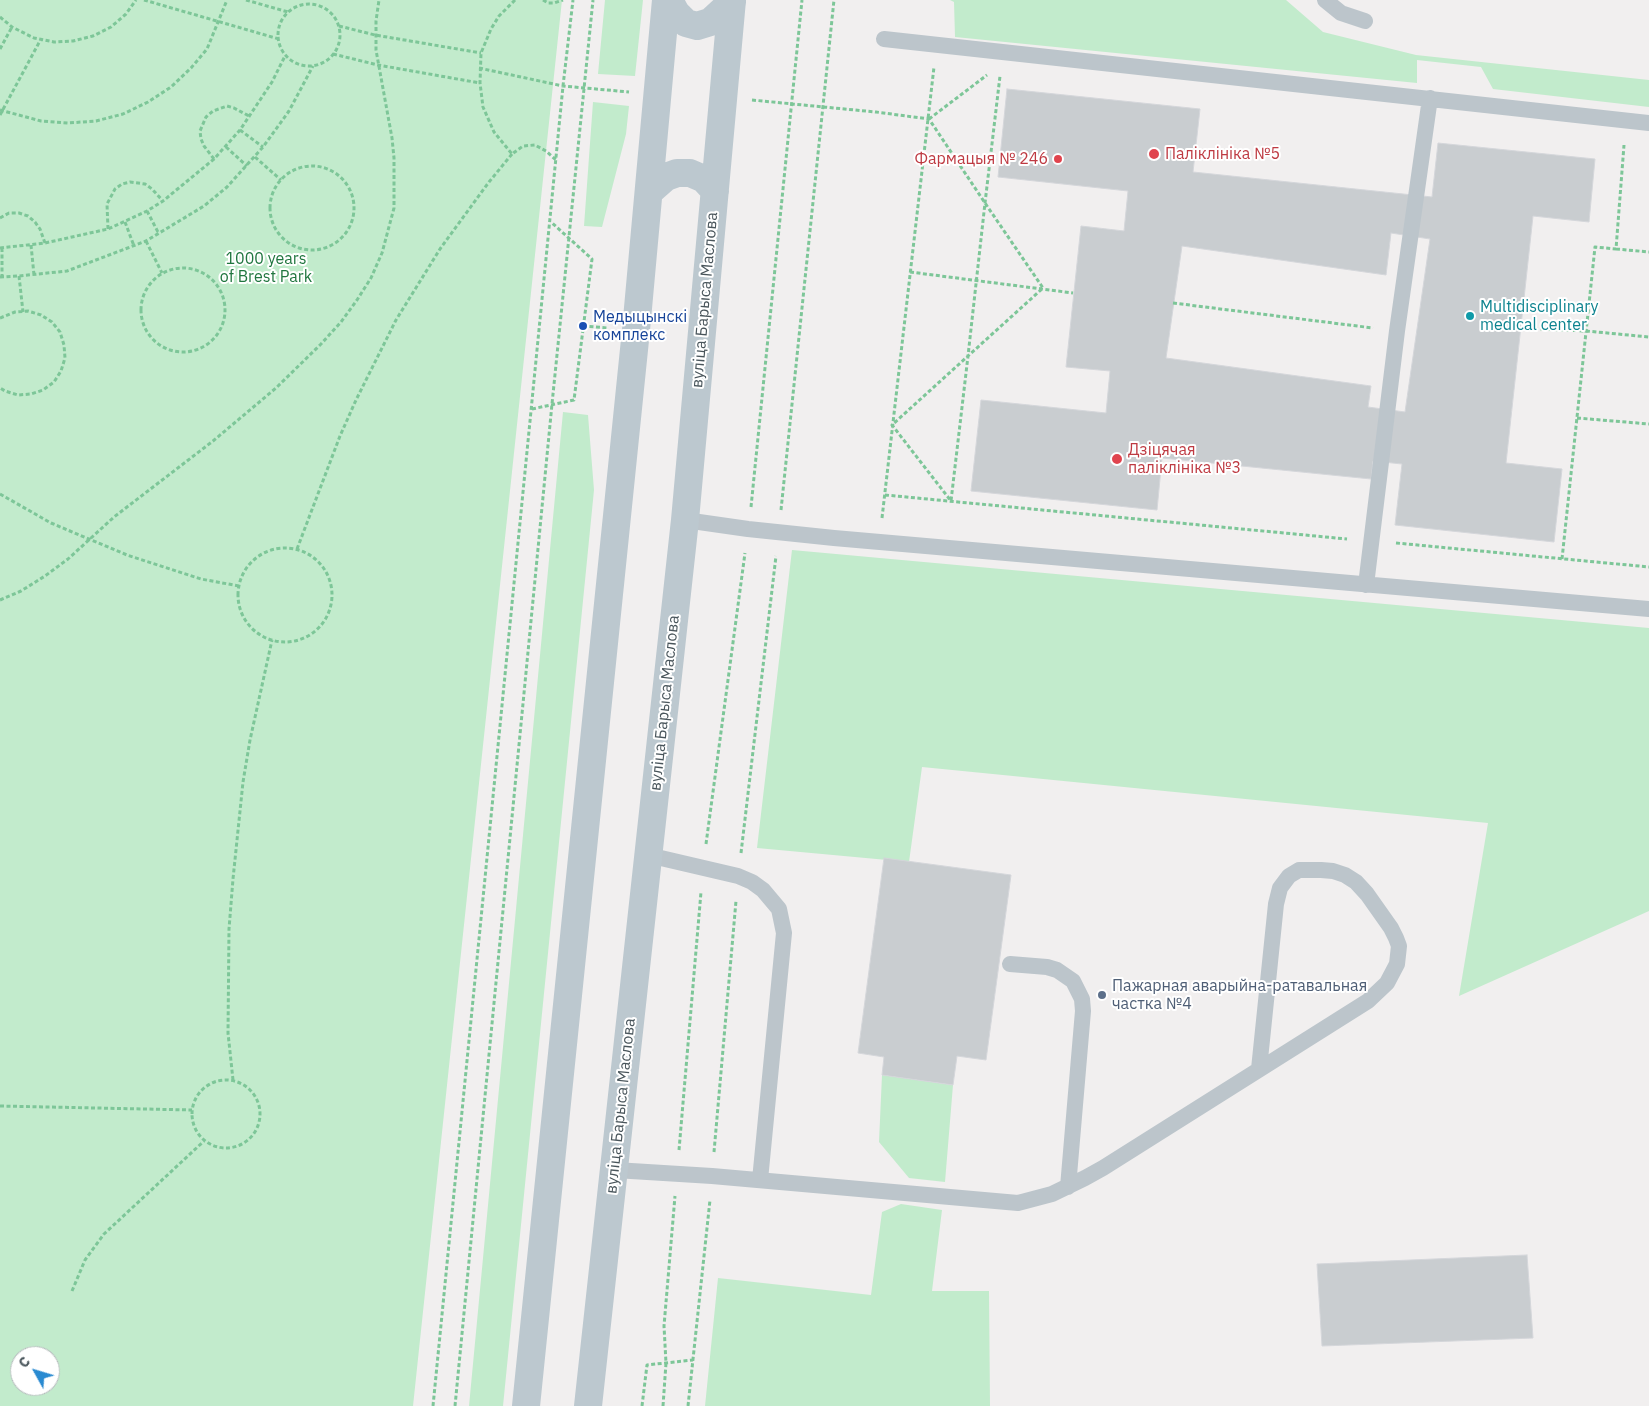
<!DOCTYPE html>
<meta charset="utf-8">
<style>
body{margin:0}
#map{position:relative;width:1649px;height:1406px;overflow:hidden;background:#f1efef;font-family:"IBM Plex Sans",sans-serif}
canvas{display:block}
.north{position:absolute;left:10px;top:1346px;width:50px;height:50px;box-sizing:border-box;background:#fff;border:1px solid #b6bbbd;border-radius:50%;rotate:309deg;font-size:14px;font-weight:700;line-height:20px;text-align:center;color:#49555b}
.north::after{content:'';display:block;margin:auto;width:18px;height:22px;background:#298ad1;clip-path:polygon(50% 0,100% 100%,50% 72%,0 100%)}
</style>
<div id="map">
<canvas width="1649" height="1406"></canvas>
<div class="north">С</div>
</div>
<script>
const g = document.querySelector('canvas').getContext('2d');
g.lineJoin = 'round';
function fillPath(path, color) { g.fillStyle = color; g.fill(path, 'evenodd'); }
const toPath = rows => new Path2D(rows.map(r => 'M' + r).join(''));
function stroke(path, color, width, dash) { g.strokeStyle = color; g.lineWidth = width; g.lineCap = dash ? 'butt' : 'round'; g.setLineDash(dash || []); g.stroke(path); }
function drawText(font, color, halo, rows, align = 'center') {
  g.font = font + ' "IBM Plex Sans",sans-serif'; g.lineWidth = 4; g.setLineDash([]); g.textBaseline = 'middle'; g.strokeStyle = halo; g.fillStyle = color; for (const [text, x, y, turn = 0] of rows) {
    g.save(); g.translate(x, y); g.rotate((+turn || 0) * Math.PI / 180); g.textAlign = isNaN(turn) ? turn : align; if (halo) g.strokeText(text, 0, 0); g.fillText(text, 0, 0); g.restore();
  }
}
fillPath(toPath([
 [0,0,562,0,413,1406,0,1406],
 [20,1356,50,1356,50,1386,20,1386],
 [605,0,643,0,635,76,598,74],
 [950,0,1286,0,1323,32,1416,55,1649,80,1649,107,1493,89,1481,67,1417,60,1417,83,955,37,954,2],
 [593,102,629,106,626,134,602,227,584,226],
 [563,412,588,415,594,490,503,1406,469,1406],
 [792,550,1649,628,1649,911,1459,996,1488,823,922,767,909,862,757,848],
 [882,1075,953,1085,945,1182,909,1178,879,1142],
 [901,1204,942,1210,932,1291,989,1291,990,1406,705,1406,718,1278,871,1295,882,1212]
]), '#c2ebcc');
const building = toPath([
 [1007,89,1200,109,1193,172,1432,197,1438,143,1595,159,1589,222,1533,216,1506,463,1562,469,1554,542,1395,525,1402,464,1373,461,1371,479,1162,458,1157,510,971,491,981,400,1106,413,1110,371,1066,367,1081,226,1124,231,1128,191,998,177,1007,89],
 [1391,233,1430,239,1405,412,1368,407,1371,386,1166,358,1182,246,1386,275,1391,233],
 [884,858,1011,875,986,1060,957,1056,953,1085,882,1075,884,1057,858,1053,884,858],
 [1527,1255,1533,1338,1322,1346,1317,1264,1527,1255]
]);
fillPath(building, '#c9cdd0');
stroke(building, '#d4d6da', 1);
stroke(toPath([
 [144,0,279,39],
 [246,0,288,12],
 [515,0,499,16,491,29,481,53,480,83,483,107,494,132,512,154,523,146,535,145,546,151,556,160],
 [543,0,548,3,554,3,563,0],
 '278 35a31 31 0 1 1 62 0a31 31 0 1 1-62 0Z',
 [0,17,12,27,34,38,54,42,73,41,93,36,111,27,126,14,136,0],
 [339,26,375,35,481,53],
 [0,49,12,27],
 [333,54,378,65,480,83],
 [479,68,563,86,629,92],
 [752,100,876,112,929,119,985,203,1043,288,968,356,892,425,951,501,968,356,985,203,1000,76],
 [0,110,41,121,68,123,96,121,123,114,148,102,171,87,191,68,207,49,227,0],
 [0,115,41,39],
 [929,119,987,75],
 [240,130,263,147],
 [226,147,247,166],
 [255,157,281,180],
 [214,159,204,146,201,139,200,131,206,117,213,111,227,106,234,108,249,116],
 '270 208a42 42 0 1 1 84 0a42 42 0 1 1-84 0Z',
 [147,211,159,234],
 [0,218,9,213,19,213,28,216,35,222,40,229,45,243],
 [125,222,134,246],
 [108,229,107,204,115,189,122,184,130,182,145,184,152,189,163,201],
 [146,241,162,273],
 [31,245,34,275],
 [0,248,45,243,108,229,147,211,163,201,214,159,240,130,272,82,285,56],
 [2,248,2,276],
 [1616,249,1649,252],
 '141 310a42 42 0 1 1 84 0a42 42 0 1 1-84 0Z',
 [910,272,1073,293],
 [19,276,23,312],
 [0,277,19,276,67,271,146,241,204,206,227,187,263,147,289,111,313,66],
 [1173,303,1373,328],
 [0,318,15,312,28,311,41,315,52,322,60,332,64,345,65,358,61,371,54,382,43,390,31,394,18,395,5,391,0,388],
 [583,326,608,328],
 [1521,328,1586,331,1649,337],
 [532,409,574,400,592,259,551,222],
 [1577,418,1649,424],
 [0,494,51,523,127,555,201,579,239,586],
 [885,495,1347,539],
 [751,507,802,0],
 [781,510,834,0],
 [882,518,934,67],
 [1396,543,1649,567],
 '238 595a47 47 0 1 1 94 0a47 47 0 1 1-94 0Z',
 [297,549,340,436,356,400,396,320,440,249,489,182,512,154],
 [1562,559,1595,247,1616,249,1624,145],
 [0,600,21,591,45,576,68,559,114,517,213,441,276,388,321,344,341,322,357,300,371,278,382,253,394,208,394,158,392,138,376,50,376,21,379,0],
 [706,844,745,553],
 [741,853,776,556],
 '192 1114a34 34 0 1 1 68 0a34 34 0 1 1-68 0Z',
 [233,1080,228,1033,229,929,233,879,243,782,250,740,272,640],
 [0,1106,192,1110],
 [679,1150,701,892],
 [714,1152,736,901],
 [72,1291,85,1260,104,1234,204,1141],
 [433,1406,563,86,573,0],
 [455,1406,552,404,593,0],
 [642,1406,647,1365,693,1360],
 [663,1406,666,1363,664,1326,675,1196],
 [688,1406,710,1200]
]), '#7dc698', 3, [4, 2.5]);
stroke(toPath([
 [1325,0,1341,13,1365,21],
 [884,39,1649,123],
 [685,520,748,529,834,538,1649,609],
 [1366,585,1397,331,1430,98],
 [648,855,738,876,752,882,763,890,779,909,784,933,760,1180],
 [1010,964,1047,967,1057,970,1073,981,1082,999,1083,1011,1068,1187],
 [615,1170,712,1176,1018,1203,1052,1194,1085,1178,1103,1168,1368,1001,1387,983,1397,964,1399,946,1396,938,1391,928,1367,894,1356,882,1345,875,1333,871,1321,870,1299,870,1289,876,1280,888,1276,904,1259,1069]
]), '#bcc5cb', 16);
stroke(toPath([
 [669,0,676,13,686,23,697,26,710,22,732,2],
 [649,192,666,177,677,173,690,173,704,179,715,191],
 [526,1406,636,330,666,0],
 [588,1406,685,520,732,0]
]), '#bcc8cf', 28);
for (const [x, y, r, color] of [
 [1154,154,6,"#e0444e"],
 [1058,159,5,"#e0444e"],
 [1470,316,5,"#0f9aa8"],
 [583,326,5,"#1a4fb4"],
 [1117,459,6,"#e0444e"],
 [1102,995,5,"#5c6f8a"]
]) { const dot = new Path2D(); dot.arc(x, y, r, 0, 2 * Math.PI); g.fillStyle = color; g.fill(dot); stroke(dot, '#fff', 2); }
drawText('16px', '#be3a42', '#fff', [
 ["Паліклініка №5",1165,154],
 ["Фармацыя № 246",1048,159,"right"],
 ["Дзіцячая",1128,450],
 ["паліклініка №3",1128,468]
], 'left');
drawText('16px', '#20763f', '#fff', [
 ["1000 years",266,259],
 ["of Brest Park",266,277]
]);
drawText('16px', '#49555b', '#fff', [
 ["вуліца Барыса Маслова",705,300,-85],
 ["вуліца Барыса Маслова",665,703,-84],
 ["вуліца Барыса Маслова",621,1106,-84]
]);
drawText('16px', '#0d838f', '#fff', [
 ["Multidisciplinary",1480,307],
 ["medical center",1480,325]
], 'left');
drawText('16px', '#164399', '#fff', [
 ["Медыцынскі",593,317],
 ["комплекс",593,335]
], 'left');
drawText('16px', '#4e5e75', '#fff', [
 ["Пажарная аварыйна-ратавальная",1112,986],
 ["частка №4",1112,1004]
], 'left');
</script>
